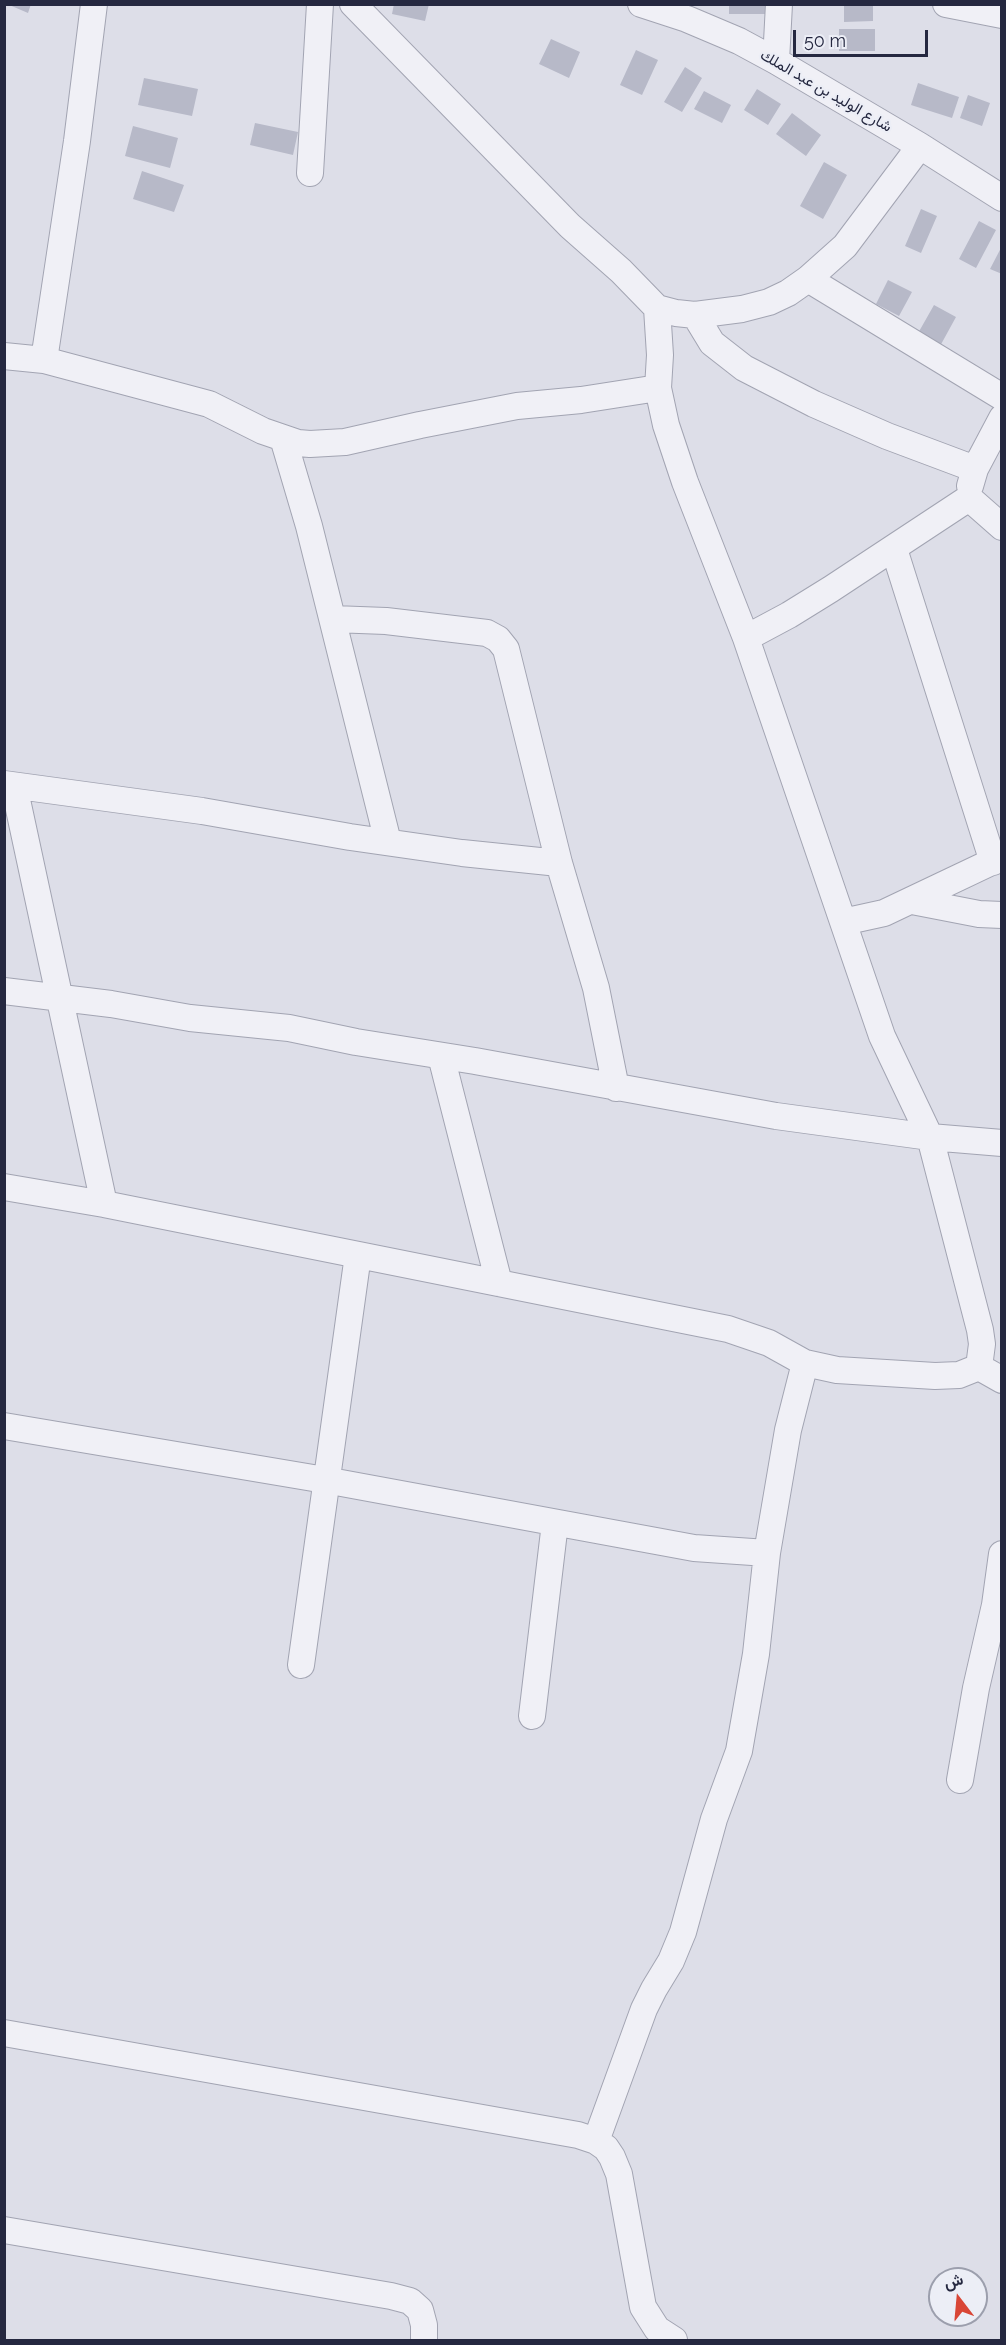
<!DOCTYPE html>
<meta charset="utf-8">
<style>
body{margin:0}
#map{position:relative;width:1006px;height:2345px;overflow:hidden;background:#dddee8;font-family:Raleway,Vazirmatn,sans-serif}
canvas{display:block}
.frame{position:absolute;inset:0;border:6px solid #252840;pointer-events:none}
.north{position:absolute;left:928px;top:2267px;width:60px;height:60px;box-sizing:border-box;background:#eceef6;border:2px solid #9c9fad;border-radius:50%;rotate:344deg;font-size:16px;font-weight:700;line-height:24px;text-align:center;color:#252840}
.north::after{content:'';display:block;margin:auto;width:21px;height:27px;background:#d94636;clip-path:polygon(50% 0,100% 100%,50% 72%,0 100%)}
.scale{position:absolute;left:793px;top:30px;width:135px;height:27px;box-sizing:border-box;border:3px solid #252840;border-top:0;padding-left:8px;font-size:18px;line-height:21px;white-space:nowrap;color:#252840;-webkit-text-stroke:4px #eceef6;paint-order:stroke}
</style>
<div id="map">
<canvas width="1006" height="2345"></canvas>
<div class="frame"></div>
<div class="north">ش</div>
<div class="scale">50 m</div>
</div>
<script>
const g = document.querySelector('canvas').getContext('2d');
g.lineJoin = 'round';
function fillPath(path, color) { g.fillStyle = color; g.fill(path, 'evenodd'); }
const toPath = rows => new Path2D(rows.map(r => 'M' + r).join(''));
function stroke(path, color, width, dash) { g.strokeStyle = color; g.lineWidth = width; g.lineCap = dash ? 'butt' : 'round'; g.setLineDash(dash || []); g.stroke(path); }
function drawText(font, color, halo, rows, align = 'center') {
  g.font = font + ' Raleway,Vazirmatn,sans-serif'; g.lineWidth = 4.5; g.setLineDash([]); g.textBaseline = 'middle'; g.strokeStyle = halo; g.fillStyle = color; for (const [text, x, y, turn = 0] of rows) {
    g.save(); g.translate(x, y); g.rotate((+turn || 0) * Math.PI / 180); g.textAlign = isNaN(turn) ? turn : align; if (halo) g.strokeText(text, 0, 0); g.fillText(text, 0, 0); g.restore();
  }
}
fillPath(toPath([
 [7,4,31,4,28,13],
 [394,4,429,4,425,21,392,14],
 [729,4,765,4,765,14,729,14],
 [844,4,873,4,873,21,844,22],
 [839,29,875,29,875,51,839,51],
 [551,39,580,52,569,78,539,64],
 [636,50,658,60,642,95,620,85],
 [685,67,702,78,682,112,664,102],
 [144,78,198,89,192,116,138,105],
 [918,83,959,97,952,118,911,105],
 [757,89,781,104,768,125,744,110],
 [704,91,731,105,722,123,694,109],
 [968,95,990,103,982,126,960,118],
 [792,113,821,135,806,156,776,134],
 [255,123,298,132,293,155,250,145],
 [133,126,178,138,170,168,125,156],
 [824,162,847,175,823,219,800,206],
 [142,171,184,185,174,212,133,199],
 [921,209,937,216,921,253,905,246],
 [979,221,996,230,976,268,959,259],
 [1002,246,1002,274,990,269],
 [888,280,912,292,899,316,876,304],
 [934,305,956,317,939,348,917,335]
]), '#b7b9c8');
const minor = toPath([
 [353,4,570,226,621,271,657,308,676,313,695,315,742,309,769,302,788,293,808,279,845,246,920,146],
 [641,4,687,19,739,41,776,61,920,146,1002,198],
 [946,4,1002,15],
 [776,61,779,4],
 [310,173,320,4],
 [808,279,1002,397],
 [657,308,660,355,658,388,666,425,685,482,746,638,882,1036,930,1137,980,1330,982,1344,979,1367],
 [695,315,712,343,744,368,814,404,887,436,975,469],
 [4,356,44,360,209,404,263,431,298,443,310,444,345,442,420,425,517,406,581,400,658,388],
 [44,360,77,141,94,4],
 [283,438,309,526,388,842],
 [970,486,975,469,1002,418],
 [894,549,993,862],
 [333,619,386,621,487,633,498,639,506,649,559,863,596,988,616,1088],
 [746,638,789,615,831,589,969,498,1002,527],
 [4,784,202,811,350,837,462,853,559,863],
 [14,786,104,1204],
 [912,901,979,914,1002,915],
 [843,922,884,913,1002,857],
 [4,991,111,1004,190,1018,289,1028,356,1042,475,1061,776,1116,930,1137,1002,1143],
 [441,1056,499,1283],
 [4,1187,104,1204,728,1329,769,1343,805,1363,837,1370,935,1376,959,1375,979,1367,1002,1380],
 [4,1426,325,1480,694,1548,767,1553,788,1430,805,1363],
 [1002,1554,995,1605,1002,1606],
 [301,1665,358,1255],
 [532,1716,555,1523],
 [960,1780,976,1688,995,1605],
 [4,2033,578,2135,596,2141,606,2148,612,2157,619,2174,643,2307,657,2329,674,2340],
 [596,2141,644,2009,654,1989,671,1961,683,1932,714,1819,739,1751,756,1654,767,1553],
 [4,2230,391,2296,410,2301,420,2310,424,2325,424,2340]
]);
stroke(minor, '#a2a4b2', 28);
stroke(minor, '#f0f0f6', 26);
drawText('15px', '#252840', '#eceef6', [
 ["شارع الوليد بن عبد الملك",826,91,30]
]);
</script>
